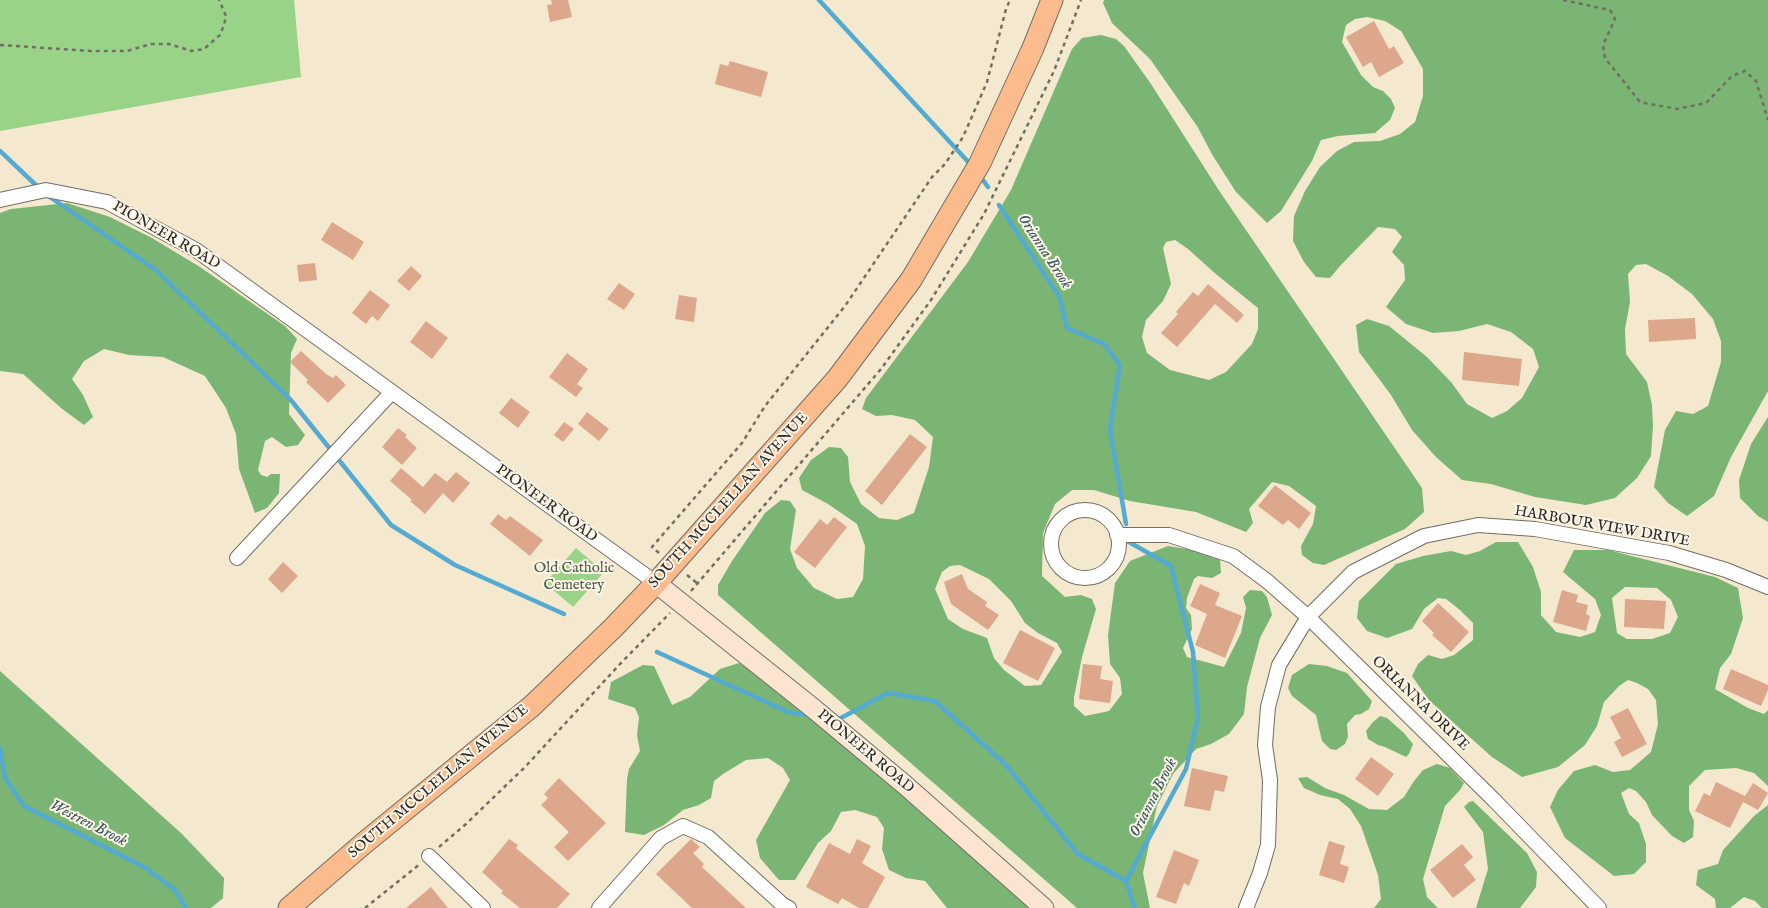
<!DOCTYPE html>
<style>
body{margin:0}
canvas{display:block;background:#f4e9ce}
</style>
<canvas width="1768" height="908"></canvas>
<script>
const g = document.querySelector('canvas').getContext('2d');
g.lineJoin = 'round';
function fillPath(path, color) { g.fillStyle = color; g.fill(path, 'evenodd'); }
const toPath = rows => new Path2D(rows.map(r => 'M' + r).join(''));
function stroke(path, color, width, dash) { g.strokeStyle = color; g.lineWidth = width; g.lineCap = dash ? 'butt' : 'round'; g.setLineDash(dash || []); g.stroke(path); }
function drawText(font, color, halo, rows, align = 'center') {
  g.font = font + ' "IM FELL English",serif'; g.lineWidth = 4; g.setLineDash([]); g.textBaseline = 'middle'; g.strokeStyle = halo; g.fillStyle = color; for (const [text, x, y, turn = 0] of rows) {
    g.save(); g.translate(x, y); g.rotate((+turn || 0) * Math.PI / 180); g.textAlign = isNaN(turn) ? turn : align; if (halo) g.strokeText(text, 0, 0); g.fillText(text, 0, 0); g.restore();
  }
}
fillPath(toPath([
 [0,0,294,0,301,77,0,131],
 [576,548,604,572,573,607,545,583]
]), '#98d387');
fillPath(toPath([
 [1104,0,1768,0,1768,391,1731,457,1714,496,1687,516,1668,503,1654,487,1665,430,1676,411,1693,414,1708,406,1721,362,1721,341,1713,319,1692,294,1668,276,1646,264,1636,265,1628,274,1630,302,1625,329,1626,354,1647,382,1652,405,1653,426,1651,456,1637,478,1615,498,1586,505,1535,497,1491,484,1462,480,1436,457,1412,430,1391,395,1359,352,1356,325,1367,319,1389,326,1427,357,1451,382,1467,404,1492,418,1507,411,1522,398,1539,367,1533,349,1511,332,1487,324,1459,331,1433,333,1406,324,1386,307,1405,280,1404,265,1392,252,1402,237,1395,229,1378,227,1340,266,1330,278,1316,277,1304,262,1293,241,1294,216,1305,191,1320,167,1337,151,1354,142,1380,141,1400,134,1415,122,1423,96,1423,69,1401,31,1385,21,1367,17,1355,19,1346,25,1342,42,1361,75,1373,87,1383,91,1391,99,1395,108,1390,120,1375,133,1338,136,1321,140,1312,161,1281,211,1267,223,1236,192,1213,156,1197,126,1150,59,1112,23,1103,3],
 [1101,35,1116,39,1124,46,1151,84,1220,192,1422,488,1424,512,1405,529,1324,565,1313,563,1302,555,1301,546,1313,524,1316,506,1289,486,1272,482,1249,509,1253,523,1246,532,1196,512,1130,501,1094,490,1072,490,1055,504,1043,533,1042,576,1065,597,1081,595,1092,599,1096,609,1082,657,1074,697,1074,706,1085,716,1109,711,1122,694,1120,678,1110,664,1108,635,1115,583,1130,561,1168,546,1193,550,1220,560,1221,573,1212,578,1198,576,1194,579,1187,598,1186,608,1191,615,1192,629,1183,648,1187,657,1224,667,1241,633,1246,608,1243,597,1250,590,1262,591,1267,597,1272,615,1260,638,1247,687,1244,714,1229,734,1211,744,1196,749,1173,774,1157,806,1143,873,1150,908,1077,908,718,595,718,585,732,561,765,513,781,500,790,501,796,510,790,549,797,568,814,588,837,599,853,597,863,579,865,546,857,524,828,504,802,490,799,478,811,460,829,447,841,448,848,457,850,482,861,504,879,518,897,520,914,513,929,467,933,437,915,420,892,415,876,416,862,409,866,398,968,262,1011,190,1072,49,1082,38],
 [1175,240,1188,249,1217,275,1258,308,1258,329,1252,344,1226,372,1209,380,1170,370,1147,353,1142,337,1146,320,1163,301,1171,284,1163,248,1166,242],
 [960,565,989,579,1011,601,1025,623,1038,633,1057,643,1062,652,1041,685,1025,686,1004,670,994,658,987,638,963,629,948,619,935,589,942,572,950,566],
 [67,203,110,217,152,238,200,267,285,326,297,339,291,353,289,414,305,435,298,445,286,447,272,437,265,441,258,470,261,475,267,477,271,474,280,474,279,493,267,508,255,513,239,469,236,434,226,408,205,376,163,357,129,355,104,349,84,361,72,379,83,395,93,417,84,425,61,408,23,374,0,371,0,213,11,209],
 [1768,417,1768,522,1758,516,1740,498,1739,480,1751,444],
 [1496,542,1518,542,1533,567,1541,592,1541,615,1556,632,1580,637,1595,632,1601,615,1595,599,1563,572,1574,550,1608,550,1715,577,1738,588,1743,618,1731,654,1720,668,1715,689,1748,708,1764,714,1768,710,1768,786,1754,773,1736,768,1705,770,1689,786,1689,810,1694,821,1693,837,1684,843,1672,836,1652,815,1646,802,1636,791,1629,788,1621,793,1629,814,1639,823,1646,844,1646,862,1634,874,1614,876,1565,838,1550,807,1558,790,1574,771,1595,765,1613,772,1630,770,1651,752,1658,724,1656,700,1648,689,1637,683,1628,680,1619,686,1604,702,1597,726,1585,745,1558,767,1522,777,1492,757,1456,725,1428,699,1412,676,1418,664,1428,655,1442,659,1454,655,1473,640,1473,623,1460,610,1446,599,1438,598,1424,609,1412,629,1387,638,1367,631,1357,618,1359,601,1396,564,1423,556,1451,551,1466,555,1480,551],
 [1625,587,1657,588,1671,600,1678,617,1670,633,1652,639,1627,639,1617,633,1612,598],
 [739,663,790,698,1034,908,947,908,925,881,906,878,889,870,882,849,884,828,877,817,855,810,841,812,831,831,818,843,795,880,779,880,760,858,756,840,790,780,783,768,768,758,746,760,723,774,714,781,711,798,699,805,683,810,664,825,644,835,625,832,627,779,629,769,640,751,637,735,639,717,635,708,608,699,611,682,643,665,654,666,672,705,690,697,720,669],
 [1309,664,1327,666,1347,673,1372,701,1369,709,1361,714,1355,715,1347,724,1348,737,1345,744,1336,750,1330,749,1322,741,1316,715,1292,696,1288,688,1292,675],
 [0,671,181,833,224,878,223,898,211,908,0,908],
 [1380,716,1387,718,1404,733,1413,744,1409,754,1406,757,1385,747,1378,745,1368,739,1366,731,1373,722],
 [1437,764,1450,768,1464,783,1460,790,1445,806,1423,879,1427,897,1438,908,1374,908,1381,899,1378,875,1361,826,1350,809,1338,799,1320,795,1304,788,1298,778,1307,777,1325,788,1344,795,1369,809,1387,810,1404,797,1414,781,1423,770],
 [1473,801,1527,853,1537,872,1536,887,1520,908,1476,908,1488,869,1483,832,1464,807,1469,802],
 [1768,805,1768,908,1762,908,1755,901,1744,897,1730,908,1716,908,1715,899,1696,885,1698,870,1718,864,1723,850,1754,816]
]), '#7ab574');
stroke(toPath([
 [819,0,972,166],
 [0,151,39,188],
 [980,176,988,187],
 [47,195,156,270,290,399,391,525,455,565,564,614],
 [999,205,1060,298,1067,328,1104,344,1120,365,1110,429,1126,524],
 [1129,542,1171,566,1193,652,1198,718,1186,769,1126,881,1135,908],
 [657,652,788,712,806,715],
 [837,720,888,693,935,701,1005,764,1078,854,1126,881],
 [0,748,5,778,24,806,146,868,175,890,186,908]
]), '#54aad1', 4.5);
fillPath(toPath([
 [551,0,568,0,572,17,550,22,547,5,552,4],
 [1374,21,1389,49,1394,46,1404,63,1379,77,1371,62,1363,67,1346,37],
 [730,61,768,72,761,97,715,84,720,64,728,66],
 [332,222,364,242,353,260,321,240],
 [315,263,317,280,299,282,297,265],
 [411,266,422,276,409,291,397,281],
 [619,283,635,294,624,310,607,299],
 [1208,284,1244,315,1237,323,1215,304,1177,347,1161,333,1178,314,1176,312,1193,292,1198,296],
 [370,290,390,305,378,321,372,316,366,324,352,313],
 [679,295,697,298,694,322,675,319],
 [1695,318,1696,339,1649,342,1648,320],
 [426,321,448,338,432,359,410,342],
 [301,351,326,374,333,378,336,375,346,385,328,403,306,382,308,380,290,362],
 [1464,352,1522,359,1519,386,1462,380],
 [567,353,588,369,577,384,583,388,576,397,549,377],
 [511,398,530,412,518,428,499,413],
 [587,412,609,429,599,441,578,424],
 [564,422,574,429,563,442,554,435],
 [398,428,407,435,405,437,417,448,402,465,382,447],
 [910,434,927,447,882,505,865,491],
 [401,468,423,487,435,473,447,482,456,472,470,483,453,503,443,493,425,514,410,501,412,500,390,481],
 [1275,485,1311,513,1299,529,1288,520,1283,525,1258,506],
 [498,514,506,520,510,516,543,540,530,556,490,524],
 [834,517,847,527,815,568,794,552,820,519,827,525],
 [283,562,298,576,282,593,268,579],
 [962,574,968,589,987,602,985,606,999,615,988,630,951,604,944,582],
 [1200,584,1220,593,1215,605,1242,616,1225,658,1195,645,1207,614,1190,606],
 [1562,590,1578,595,1576,602,1588,605,1586,614,1590,616,1586,631,1553,622],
 [1625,599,1666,601,1664,629,1624,627],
 [1438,603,1469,632,1451,652,1432,635,1434,633,1422,621],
 [1020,630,1055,648,1038,681,1003,663],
 [1083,664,1102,666,1100,679,1113,681,1110,703,1079,699],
 [1731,669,1768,685,1768,690,1761,706,1723,689],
 [1628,708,1647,744,1622,757,1614,742,1621,738,1610,717],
 [1371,757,1394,774,1378,796,1355,779],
 [1192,768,1228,776,1224,792,1215,790,1210,811,1184,806],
 [559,778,606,823,568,861,554,847,569,832,541,805,548,798,544,794],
 [1716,782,1745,796,1753,783,1768,793,1758,810,1743,802,1730,828,1695,811,1704,793,1710,796],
 [509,839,518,845,516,848,570,894,557,908,520,908,501,893,503,891,482,872],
 [691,839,700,847,693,853,704,864,702,867,746,908,692,908,656,874],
 [857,839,871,846,862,863,885,877,868,908,859,908,842,898,838,904,806,887,829,843,850,854],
 [1329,841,1345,846,1340,864,1349,867,1344,883,1319,875],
 [1462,844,1473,857,1464,865,1476,880,1453,898,1430,870],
 [1174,850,1199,860,1189,886,1184,883,1176,904,1156,897],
 [431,887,448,908,406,908]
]), '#dca78a');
const street = toPath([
 [0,200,46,190,107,202,196,250,656,583],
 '1051 544a34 34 0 1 1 68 0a34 34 0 1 1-68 0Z',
 [1117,535,1169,535,1233,556,1267,581,1308,617,1494,800,1599,908],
 [237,558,392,392],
 [429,856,483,908],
 [599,908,661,838,683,826,708,837,783,905,789,908],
 [1246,908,1260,873,1268,845,1270,780,1265,745,1268,707,1279,665,1308,617,1353,572,1424,536,1478,525,1535,529,1669,553,1726,570,1768,587]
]);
const secondary = toPath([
 [656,583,814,709,905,785,1044,908]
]);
const primary = toPath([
 [289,908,363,844,532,706,614,627,656,583,837,379,911,280,980,163,1033,48,1052,0]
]);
stroke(street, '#716e64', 16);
stroke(secondary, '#716e64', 21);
stroke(primary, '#716e64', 23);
stroke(toPath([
 [1563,0,1610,10,1615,19,1603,45,1605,58,1640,102,1677,109,1706,103,1732,76,1745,71,1756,81,1768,120],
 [0,45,91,51,127,51,151,44,169,44,192,51,204,49,220,35,224,25,226,16,219,0],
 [659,553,652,547,742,443,765,406,845,306,932,177,945,164,963,137,987,82,1006,9,1010,0],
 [687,575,697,583],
 [691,591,881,369,931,300,984,214,1054,71,1081,0],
 [439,847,466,824,525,767,621,663,670,613],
 [365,908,420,864]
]), '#716e64', 2.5, [4, 4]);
stroke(street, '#fff', 14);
stroke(secondary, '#fde4d1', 19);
stroke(primary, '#fbbb8c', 21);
drawText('15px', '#2b2b2b', '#fcf5e5', [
 ["PIONEER ROAD",166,236,30],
 ["SOUTH MCCLELLAN AVENUE",729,501,-48],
 ["PIONEER ROAD",546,504,36],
 ["HARBOUR VIEW DRIVE",1602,527,10],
 ["ORIANNA DRIVE",1420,704,44],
 ["PIONEER ROAD",865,752,40],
 ["SOUTH MCCLELLAN AVENUE",439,782,-40]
]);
drawText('15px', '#4c5d47', '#fcf5e5', [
 ["Old Catholic",574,569],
 ["Cemetery",574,586]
]);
drawText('italic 16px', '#395765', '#fcf5e5', [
 ["Orianna Brook",1044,252,57],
 ["Orianna Brook",1154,798,-63],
 ["Westren Brook",88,824,27]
]);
</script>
